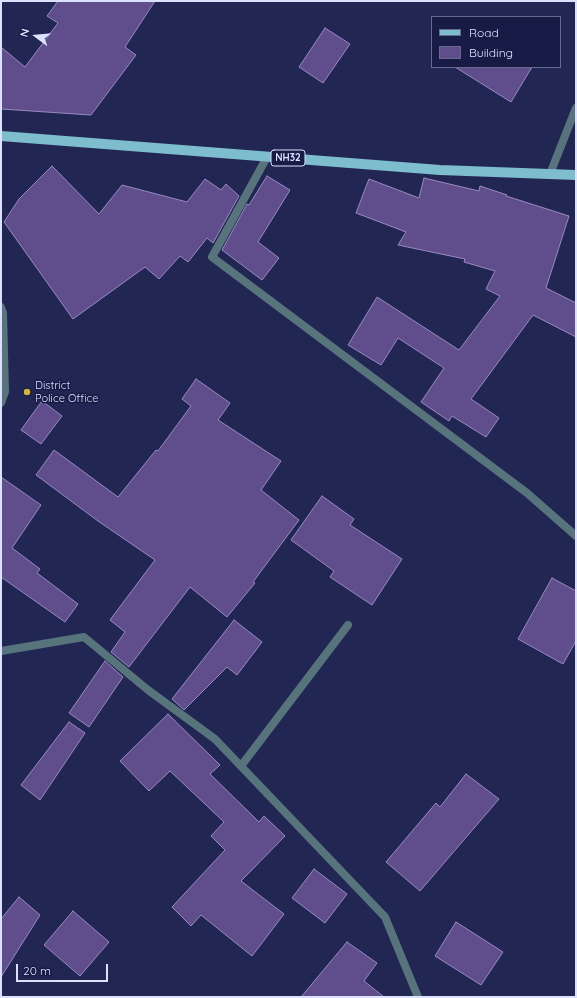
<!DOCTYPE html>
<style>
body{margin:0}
#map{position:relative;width:577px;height:998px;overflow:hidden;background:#222653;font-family:Quicksand,sans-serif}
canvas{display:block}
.frame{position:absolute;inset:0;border:2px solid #dbe1fe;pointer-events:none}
.legend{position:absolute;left:431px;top:16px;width:130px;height:52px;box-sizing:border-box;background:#191b47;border:1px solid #676a90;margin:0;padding:5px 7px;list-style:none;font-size:12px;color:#dbe1fe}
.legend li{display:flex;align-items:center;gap:8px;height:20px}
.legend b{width:20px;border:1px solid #676a90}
.north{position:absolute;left:16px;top:16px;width:40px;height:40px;-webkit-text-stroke:3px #191b47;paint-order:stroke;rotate:286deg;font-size:11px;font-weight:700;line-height:16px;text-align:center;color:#dbe1fe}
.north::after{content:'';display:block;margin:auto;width:14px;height:18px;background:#dbe1fe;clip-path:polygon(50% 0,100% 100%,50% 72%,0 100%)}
.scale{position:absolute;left:16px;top:964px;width:92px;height:18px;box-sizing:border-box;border:2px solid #dbe1fe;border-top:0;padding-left:5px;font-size:12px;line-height:14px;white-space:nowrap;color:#dbe1fe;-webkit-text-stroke:3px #191b47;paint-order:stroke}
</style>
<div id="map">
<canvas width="577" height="998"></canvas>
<div class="frame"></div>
<ul class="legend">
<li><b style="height:5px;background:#7ebdce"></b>Road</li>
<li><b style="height:11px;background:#604d8b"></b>Building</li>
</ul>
<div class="north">N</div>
<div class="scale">20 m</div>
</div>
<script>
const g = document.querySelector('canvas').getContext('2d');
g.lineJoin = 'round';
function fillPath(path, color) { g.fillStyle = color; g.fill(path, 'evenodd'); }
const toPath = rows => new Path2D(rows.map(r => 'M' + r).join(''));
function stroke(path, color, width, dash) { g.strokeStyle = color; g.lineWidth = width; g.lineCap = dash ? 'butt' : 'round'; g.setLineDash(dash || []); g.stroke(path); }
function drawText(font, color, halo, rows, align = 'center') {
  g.font = font + ' Quicksand,sans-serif'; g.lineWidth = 3; g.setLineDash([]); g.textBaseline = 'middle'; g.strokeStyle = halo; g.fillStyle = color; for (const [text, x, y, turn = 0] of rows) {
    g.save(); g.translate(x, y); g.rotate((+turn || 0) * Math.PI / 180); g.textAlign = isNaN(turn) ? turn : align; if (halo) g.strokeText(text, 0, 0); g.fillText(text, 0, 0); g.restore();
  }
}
const building = toPath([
 [58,1,155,1,125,47,136,55,91,115,1,109,1,47,25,67,58,23,47,16,58,1],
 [325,28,350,44,323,83,299,67,325,28],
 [455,67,532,67,511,102,455,67],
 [52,166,99,214,122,185,187,202,205,179,221,190,226,184,239,196,213,243,207,238,188,262,180,256,159,279,145,267,73,319,4,222,19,199,52,166],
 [267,176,290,190,258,242,279,258,262,280,222,250,247,204,249,205,267,176],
 [424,178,479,191,480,186,507,195,506,196,569,216,546,288,576,303,576,337,533,315,471,399,499,418,486,437,452,416,449,421,421,402,444,368,398,338,381,365,348,345,377,297,459,350,500,296,486,289,495,271,464,262,465,259,398,245,406,232,356,213,369,179,419,198,424,178],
 [196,379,230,403,218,420,281,461,261,490,299,520,253,582,255,583,227,617,190,587,129,667,111,652,125,632,110,620,155,560,98,521,36,475,54,450,118,497,156,450,158,451,191,406,182,399,196,379],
 [42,401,62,416,41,444,21,430,42,401],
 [1,477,41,505,12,548,40,569,37,573,78,604,65,622,1,577,1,477],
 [322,496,354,519,350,525,402,559,372,605,330,577,334,571,291,540,322,496],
 [552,578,576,591,576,641,563,664,518,639,552,578],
 [234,620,262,642,237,675,227,667,184,710,172,699,234,620],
 [105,661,123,677,89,727,69,713,105,661],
 [168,714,220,765,210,774,259,822,264,816,285,836,241,881,284,914,252,956,201,915,191,926,172,907,225,850,211,836,224,822,170,771,149,791,120,761,168,714],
 [69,722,85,733,40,800,21,785,69,722],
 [466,774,499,799,420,891,386,862,436,803,440,807,466,774],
 [314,869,347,894,325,923,292,898,314,869],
 [19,897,40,915,1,977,1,919,19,897],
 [73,911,109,942,80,976,44,945,73,911],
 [456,922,503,952,481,985,435,956,456,922],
 [347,942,377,963,364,981,384,997,301,997,347,942]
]);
fillPath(building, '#604d8b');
stroke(building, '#998bc1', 1);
stroke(toPath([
 [267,157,212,257,527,493,576,536],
 [550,174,576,108],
 [1,307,3,313,5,392,1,403],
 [1,651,84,637,148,690,215,739,385,917,418,997],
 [241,766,348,625]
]), '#57747c', 8);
stroke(toPath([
 [1,136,440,170,576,175]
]), '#7ebdce', 10);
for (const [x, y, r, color] of [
 [27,392,4,"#d2b635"]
]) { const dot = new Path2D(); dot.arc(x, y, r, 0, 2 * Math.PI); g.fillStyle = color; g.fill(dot); stroke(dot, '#191b47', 1.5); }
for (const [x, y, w] of [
 [288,158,34]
]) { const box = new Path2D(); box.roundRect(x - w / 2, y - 8, w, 16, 3); g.fillStyle = '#191b47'; g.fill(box); stroke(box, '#dbe1fe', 1); }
drawText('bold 10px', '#dbe1fe', null, [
 ["NH32",288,158]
]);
drawText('11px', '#dbe1fe', '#191b47', [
 ["District",35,386],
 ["Police Office",35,399]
], 'left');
</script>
